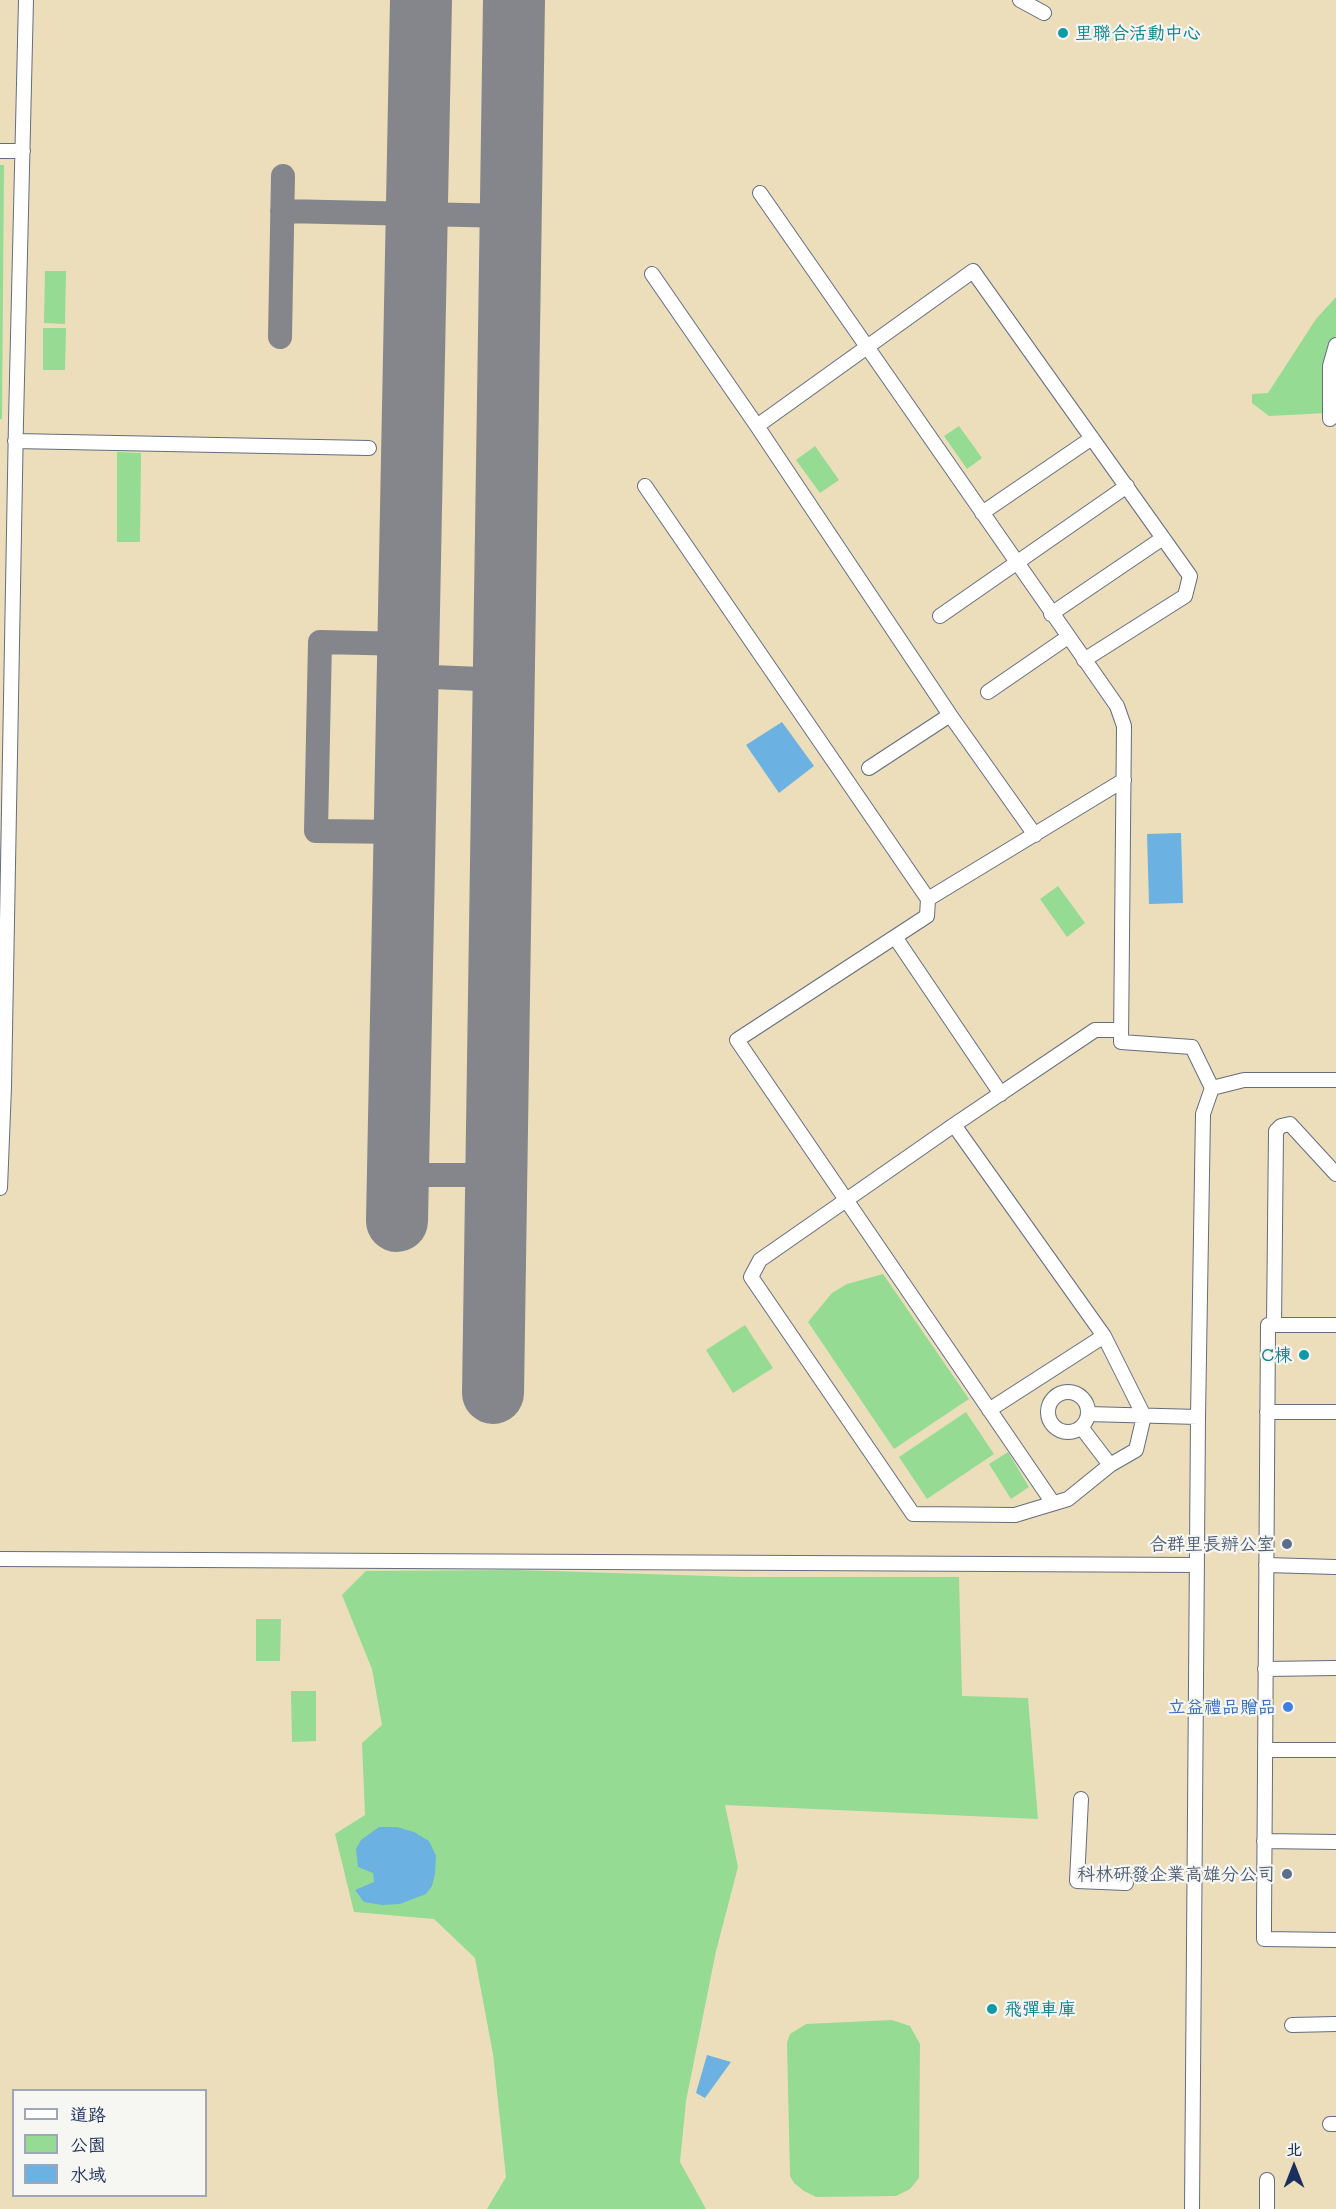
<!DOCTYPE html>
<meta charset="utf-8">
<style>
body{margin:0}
#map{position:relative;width:1336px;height:2209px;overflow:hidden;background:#ecdebb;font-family:Mali,"LXGW WenKai TC",sans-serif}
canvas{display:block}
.legend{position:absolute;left:12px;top:2089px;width:195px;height:108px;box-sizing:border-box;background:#f6f6f2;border:2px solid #9ea6b7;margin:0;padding:8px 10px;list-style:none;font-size:18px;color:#1b2f5e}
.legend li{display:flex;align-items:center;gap:12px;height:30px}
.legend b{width:30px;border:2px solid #9ea6b7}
.north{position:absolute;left:1264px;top:2137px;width:60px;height:60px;-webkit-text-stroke:4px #f6f6f2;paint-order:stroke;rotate:0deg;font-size:16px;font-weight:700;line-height:24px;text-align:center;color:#1b2f5e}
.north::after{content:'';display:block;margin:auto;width:21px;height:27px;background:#1b2f5e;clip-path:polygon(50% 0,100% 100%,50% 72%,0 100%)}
</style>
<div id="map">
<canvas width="1336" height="2209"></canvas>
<ul class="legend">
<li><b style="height:8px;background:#fff"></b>道路</li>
<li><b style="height:16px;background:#95db94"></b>公園</li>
<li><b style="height:16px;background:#6bb1e1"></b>水域</li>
</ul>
<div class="north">北</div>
</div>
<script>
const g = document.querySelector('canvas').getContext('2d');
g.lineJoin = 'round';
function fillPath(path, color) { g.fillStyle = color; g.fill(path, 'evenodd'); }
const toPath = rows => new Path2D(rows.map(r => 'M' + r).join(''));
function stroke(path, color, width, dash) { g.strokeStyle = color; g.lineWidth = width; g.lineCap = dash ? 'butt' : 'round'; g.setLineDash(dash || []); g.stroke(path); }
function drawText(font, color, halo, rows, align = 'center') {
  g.font = font + ' Mali,"LXGW WenKai TC",sans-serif'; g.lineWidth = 4.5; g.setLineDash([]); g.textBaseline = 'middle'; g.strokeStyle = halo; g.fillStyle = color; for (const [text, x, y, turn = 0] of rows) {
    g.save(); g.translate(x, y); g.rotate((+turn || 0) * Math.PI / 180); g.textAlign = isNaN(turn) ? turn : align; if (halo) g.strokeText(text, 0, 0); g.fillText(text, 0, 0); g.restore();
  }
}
fillPath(toPath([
 [0,165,4,165,2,419,0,419],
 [45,271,66,271,65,324,44,323],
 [1336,297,1336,335,1327,365,1327,413,1269,416,1252,403,1252,394,1268,393,1316,319],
 [43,328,66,328,65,370,43,370],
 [959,426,982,458,967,469,944,436],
 [815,446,839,480,820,493,796,460],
 [117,452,141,453,140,542,117,542],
 [1058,886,1085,923,1067,937,1040,899],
 [883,1274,969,1399,894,1449,808,1322,832,1293,847,1284],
 [745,1325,773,1368,733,1393,706,1350],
 [966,1412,994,1454,927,1499,899,1457],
 [1008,1452,1029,1487,1011,1499,989,1464],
 [516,1570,743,1577,959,1577,962,1696,1028,1698,1038,1819,725,1805,738,1867,716,1951,686,2101,680,2162,706,2209,487,2209,506,2177,493,2054,475,1958,434,1919,354,1912,335,1834,365,1815,362,1743,382,1725,372,1669,342,1595,366,1571],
 [256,1619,281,1619,280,1661,256,1661],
 [291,1691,316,1691,316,1741,292,1742],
 [892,2020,910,2026,920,2044,919,2178,910,2189,896,2196,816,2197,804,2191,794,2183,790,2176,787,2043,790,2034,806,2024]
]), '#95db94');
fillPath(toPath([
 [782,722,814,766,779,793,746,745],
 [1181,833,1183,903,1149,904,1147,834],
 [379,1827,397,1827,414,1832,429,1841,436,1856,435,1874,432,1886,426,1894,400,1904,382,1905,364,1902,355,1890,374,1882,373,1873,358,1867,356,1849,361,1840],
 [707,2055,731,2062,705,2098,696,2093]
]), '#6bb1e1');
stroke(toPath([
 [282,211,511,216],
 [280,337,283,176],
 [408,676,505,680],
 [405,832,316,831,320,642,408,644],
 [398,1175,497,1175]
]), '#84868c', 24);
stroke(toPath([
 [397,1221,421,0],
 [493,1393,514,0]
]), '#84868c', 62);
const minor = toPath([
 [1020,0,1044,13],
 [0,151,23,151],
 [760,193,1117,706,1124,726,1121,1042,1192,1047,1212,1088],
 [652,274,757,426,950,715,1035,835],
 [1330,419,1330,366,1336,345],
 [757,426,973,271,1190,576,1185,596,1084,660],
 [15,441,369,448],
 [645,486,928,899],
 [982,513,1092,438],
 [1051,614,1163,538],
 [940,616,1127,486],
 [988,692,1068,637],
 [869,768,950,715],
 [895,937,1001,1094],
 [954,1125,1104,1336,1144,1416,1136,1450,1110,1465,1068,1499,1015,1515,913,1514,751,1277,760,1260,954,1125,1095,1030,1121,1030],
 [0,1188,4,1087,16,421,26,0],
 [1274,1325,1276,1131,1281,1126,1290,1124,1336,1174],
 [1336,1325,1268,1325,1264,1919,1264,1939,1336,1940],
 '1048 1412a20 20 0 1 1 40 0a20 20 0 1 1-40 0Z',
 [989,1410,1104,1336],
 [1267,1412,1336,1412],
 [1088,1414,1198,1417],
 [1081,1427,1110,1465],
 [1053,1503,737,1040,927,916,928,899,1124,780],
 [0,1559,1197,1565],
 [1266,1565,1336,1567],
 [1265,1669,1336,1668],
 [1265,1750,1336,1750],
 [1081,1799,1077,1881,1126,1883],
 [1264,1841,1336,1842],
 [1292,2025,1336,2024],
 [1330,2124,1336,2124],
 [1192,2209,1198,1417,1203,1114,1212,1088,1244,1080,1336,1080],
 [1267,2209,1267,2180]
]);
stroke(minor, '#646c7f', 16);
stroke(minor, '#fff', 14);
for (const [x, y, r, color] of [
 [1063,33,6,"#0f9aa8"],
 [1304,1355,6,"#0f9aa8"],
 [1287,1544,6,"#5c6f8a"],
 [1288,1707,6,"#3f7fe0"],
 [1287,1874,6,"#5c6f8a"],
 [992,2009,6,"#0f9aa8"]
]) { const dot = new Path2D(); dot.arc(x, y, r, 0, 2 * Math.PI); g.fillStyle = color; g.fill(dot); stroke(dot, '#f6f6f2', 2); }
drawText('18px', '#0d838f', '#f6f6f2', [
 ["里聯合活動中心",1075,33],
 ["C棟",1292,1355,"right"],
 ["飛彈車庫",1004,2009]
], 'left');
drawText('18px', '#4e5e75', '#f6f6f2', [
 ["合群里長辦公室",1275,1544],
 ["科林研發企業高雄分公司",1275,1874]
], 'right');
drawText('18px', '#366cbe', '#f6f6f2', [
 ["立益禮品贈品",1276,1707]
], 'right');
</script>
